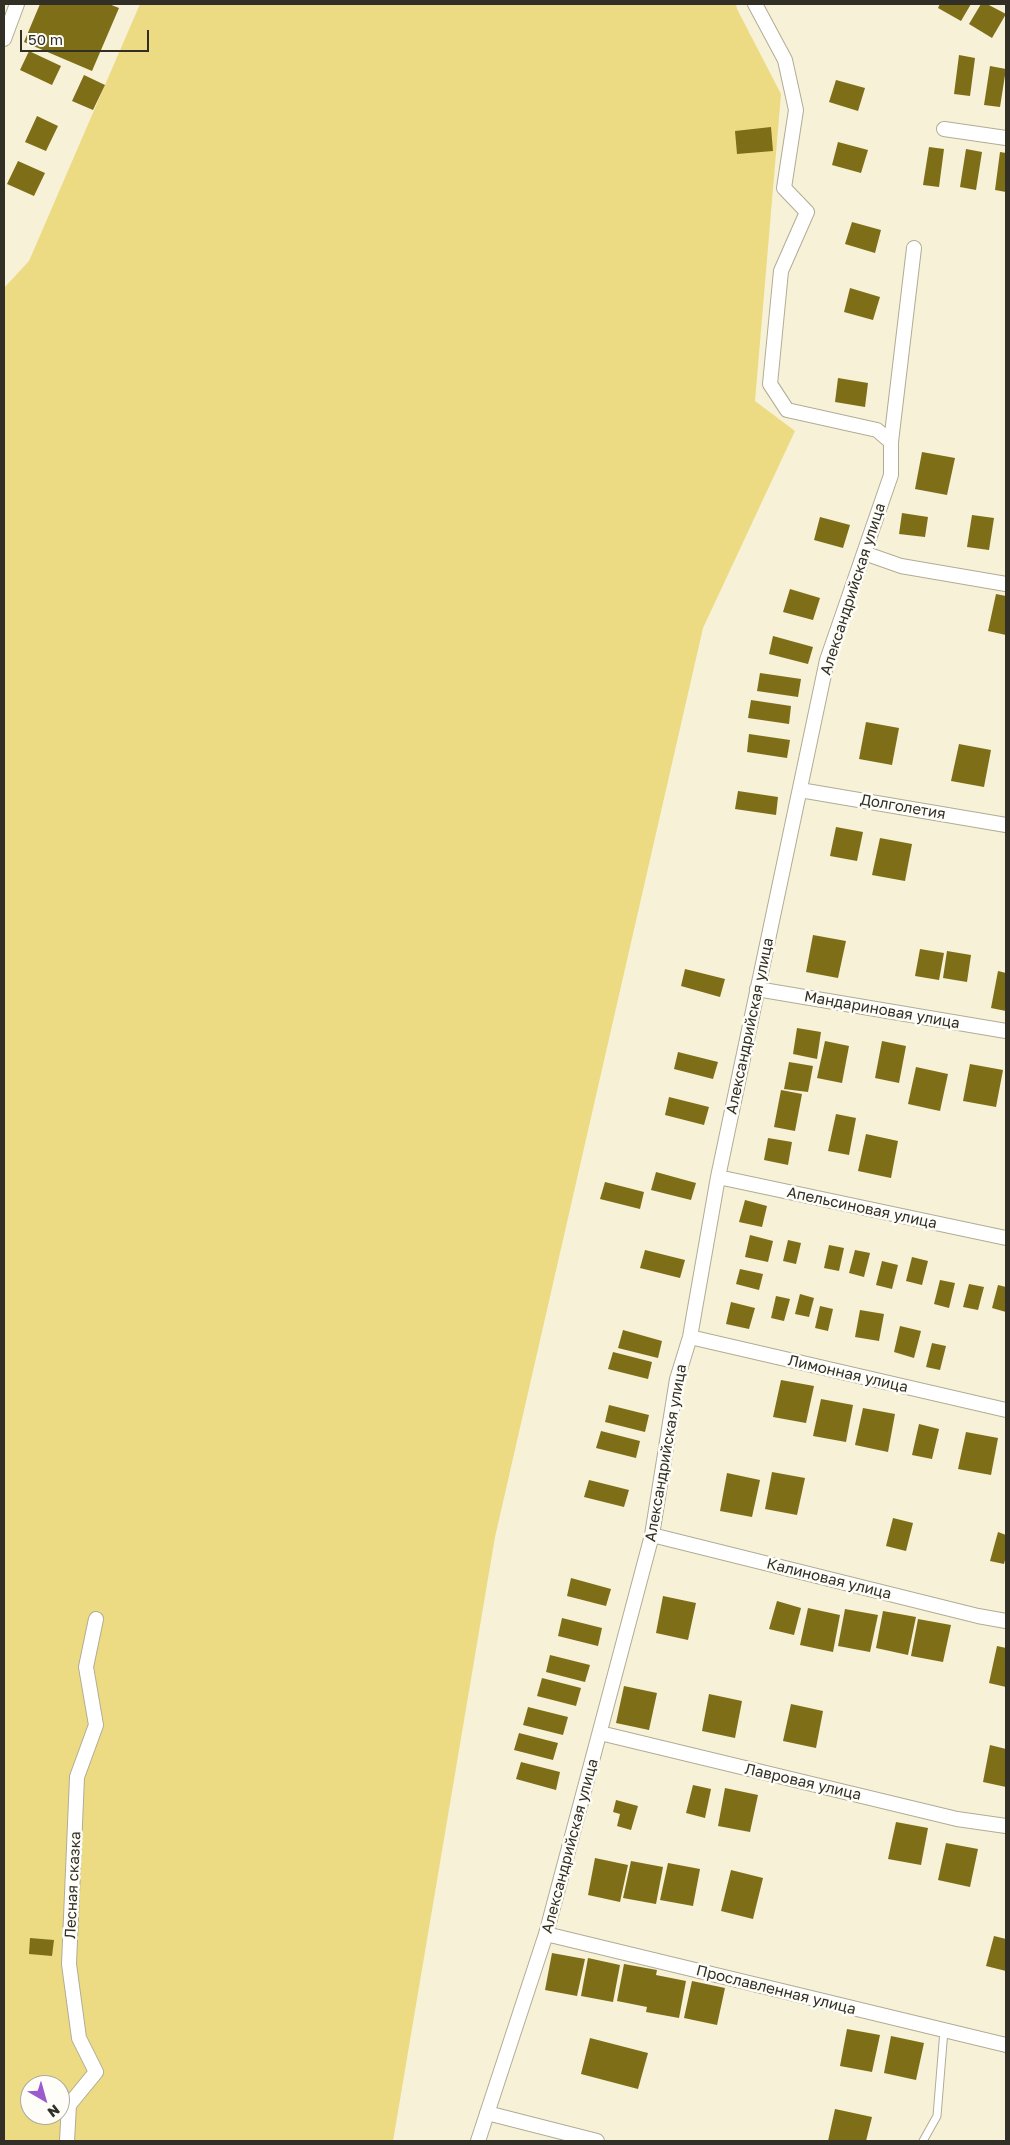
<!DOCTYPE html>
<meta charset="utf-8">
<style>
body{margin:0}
#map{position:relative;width:1010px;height:2145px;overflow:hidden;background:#f6f1d7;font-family:"Golos Text",sans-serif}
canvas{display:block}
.frame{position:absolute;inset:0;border:5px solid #323026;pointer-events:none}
.north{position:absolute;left:20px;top:2075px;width:50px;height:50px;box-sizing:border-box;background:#fefdf8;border:1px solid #acaba4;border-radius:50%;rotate:142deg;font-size:14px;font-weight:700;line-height:20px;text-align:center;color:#323026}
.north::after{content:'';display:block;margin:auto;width:18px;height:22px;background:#9c5acf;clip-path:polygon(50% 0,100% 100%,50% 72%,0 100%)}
.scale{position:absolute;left:20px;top:30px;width:129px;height:22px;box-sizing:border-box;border:2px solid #323026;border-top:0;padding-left:6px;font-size:15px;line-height:18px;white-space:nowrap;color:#323026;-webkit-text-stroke:4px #fefdf8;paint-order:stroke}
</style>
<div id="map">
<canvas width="1010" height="2145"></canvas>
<div class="frame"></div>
<div class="north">N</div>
<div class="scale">50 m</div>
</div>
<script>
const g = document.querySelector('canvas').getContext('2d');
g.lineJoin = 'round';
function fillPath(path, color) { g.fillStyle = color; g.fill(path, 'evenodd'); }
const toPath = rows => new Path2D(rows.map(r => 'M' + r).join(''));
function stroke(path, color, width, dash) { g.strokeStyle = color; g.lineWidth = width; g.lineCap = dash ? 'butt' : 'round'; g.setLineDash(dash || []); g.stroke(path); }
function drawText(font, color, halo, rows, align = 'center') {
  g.font = font + ' "Golos Text",sans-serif'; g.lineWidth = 5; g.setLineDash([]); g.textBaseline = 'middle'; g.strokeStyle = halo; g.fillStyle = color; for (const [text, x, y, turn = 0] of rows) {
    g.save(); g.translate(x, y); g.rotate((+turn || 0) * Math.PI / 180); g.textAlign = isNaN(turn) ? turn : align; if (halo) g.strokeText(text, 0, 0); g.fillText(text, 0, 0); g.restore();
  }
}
fillPath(toPath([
 [140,4,736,4,737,9,781,94,755,401,795,431,703,628,495,1537,393,2141,4,2141,4,288,29,261],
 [30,2085,60,2085,60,2115,30,2115]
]), '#eddb83');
fillPath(toPath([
 [40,4,109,4,119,8,92,71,24,42],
 [940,4,971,4,961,21,938,8],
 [981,4,987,4,1006,14,992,38,969,24],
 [29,51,61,66,52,85,20,70],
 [959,55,975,58,970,96,954,94],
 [990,66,1006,69,1000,107,984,105],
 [84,75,105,85,93,110,72,101],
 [836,80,865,88,858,111,829,102],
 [37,116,58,126,46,151,25,142],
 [771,127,773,151,737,154,735,131],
 [838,142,868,150,861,173,832,165],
 [929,147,944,149,939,187,923,185],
 [966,149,982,152,976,190,960,187],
 [1000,152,1006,153,1006,192,995,190],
 [18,161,45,173,34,196,7,184],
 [852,222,881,230,875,253,845,244],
 [850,288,880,297,873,320,844,312],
 [838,378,868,383,865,407,835,402],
 [922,452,955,458,947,495,915,489],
 [902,513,928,517,925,537,899,534],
 [972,515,994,518,989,550,967,547],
 [820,517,850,525,843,548,814,540],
 [790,589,820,598,813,620,783,612],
 [996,594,1006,596,1006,635,988,631],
 [773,636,813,647,808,664,769,654],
 [760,673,801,679,798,697,757,691],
 [751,700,791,706,789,724,748,718],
 [866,722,899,728,892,765,859,759],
 [749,734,790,740,787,758,747,752],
 [959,744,991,750,984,787,951,781],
 [738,791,778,797,776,815,735,809],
 [836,827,863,832,857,861,830,856],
 [880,838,912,844,905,881,872,875],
 [813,935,846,941,838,978,806,972],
 [920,949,944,953,939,980,915,976],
 [947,951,971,955,967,982,943,978],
 [685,969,725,979,720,997,681,986],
 [998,971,1006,973,1006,1011,991,1008],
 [797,1028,821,1032,817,1059,793,1054],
 [825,1041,849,1046,842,1083,817,1078],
 [882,1041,906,1046,899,1083,875,1078],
 [678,1052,718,1062,713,1079,674,1069],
 [789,1062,813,1066,808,1092,784,1089],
 [970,1064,1003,1070,996,1107,963,1101],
 [916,1067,948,1074,940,1111,908,1104],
 [781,1090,802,1094,795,1131,774,1127],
 [669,1097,709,1107,704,1125,665,1115],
 [836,1114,856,1118,849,1155,828,1151],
 [866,1134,898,1141,891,1178,858,1171],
 [768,1138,792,1142,788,1165,764,1160],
 [656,1172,696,1183,691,1200,651,1190],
 [605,1182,644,1192,640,1209,600,1199],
 [745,1200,767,1206,762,1227,739,1222],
 [750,1235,773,1241,768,1262,745,1257],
 [788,1240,801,1243,796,1264,783,1261],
 [829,1245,844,1248,839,1271,824,1268],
 [645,1250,685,1260,680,1278,640,1268],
 [855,1250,870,1253,864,1277,849,1273],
 [912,1257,928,1261,922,1285,906,1281],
 [882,1261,898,1265,892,1289,876,1285],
 [740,1269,763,1274,759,1290,736,1284],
 [940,1280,955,1283,949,1308,934,1304],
 [969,1284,984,1287,978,1310,963,1307],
 [998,1285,1006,1287,1006,1312,992,1308],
 [800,1294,814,1298,809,1317,795,1314],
 [776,1296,790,1299,784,1321,771,1318],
 [731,1302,755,1308,749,1329,726,1324],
 [820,1306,833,1309,828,1331,815,1328],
 [860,1310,884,1314,879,1341,855,1337],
 [900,1326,921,1331,914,1358,894,1352],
 [623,1330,662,1341,658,1358,618,1348],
 [932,1343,946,1346,940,1370,926,1367],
 [613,1352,652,1362,648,1379,608,1369],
 [781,1380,814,1386,806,1423,773,1417],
 [821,1399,853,1405,846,1442,813,1436],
 [609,1405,649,1415,645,1432,605,1422],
 [863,1408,895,1414,888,1452,855,1445],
 [919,1424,939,1429,932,1459,912,1455],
 [601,1431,640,1441,636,1458,596,1448],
 [966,1432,998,1438,991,1475,958,1469],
 [772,1472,805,1478,797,1515,765,1509],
 [727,1473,760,1480,752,1517,720,1511],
 [589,1480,629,1490,624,1507,584,1497],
 [893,1518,913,1523,906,1551,886,1546],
 [998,1532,1006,1535,1006,1556,1004,1564,990,1561],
 [571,1578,611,1589,606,1606,567,1596],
 [663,1596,696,1603,688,1640,656,1633],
 [777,1601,801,1608,794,1635,769,1629],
 [808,1608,840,1615,833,1652,800,1645],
 [845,1609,878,1615,870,1652,838,1646],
 [883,1611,916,1617,908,1655,876,1648],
 [562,1618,602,1628,598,1646,558,1636],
 [918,1619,951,1625,943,1662,911,1656],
 [997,1646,1006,1648,1006,1687,989,1683],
 [550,1655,590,1665,585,1682,546,1672],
 [542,1678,581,1688,576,1706,537,1696],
 [624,1686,657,1693,649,1730,616,1723],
 [709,1694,742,1701,735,1738,702,1731],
 [791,1704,823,1711,816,1748,783,1741],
 [528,1707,568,1717,563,1735,523,1725],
 [519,1733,558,1743,553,1760,514,1750],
 [990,1745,1006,1749,1006,1787,983,1782],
 [521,1762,560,1772,556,1790,516,1779],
 [693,1785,711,1789,705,1818,686,1813],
 [725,1788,758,1795,750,1832,718,1826],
 [616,1800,638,1806,631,1830,617,1826,620,1814,613,1812],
 [896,1822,928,1828,921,1865,888,1859],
 [946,1843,978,1849,970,1887,938,1880],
 [595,1858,628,1865,620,1902,588,1895],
 [631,1861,663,1867,656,1904,623,1898],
 [668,1863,700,1869,693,1906,660,1900],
 [731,1870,763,1878,753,1919,721,1911],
 [994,1936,1006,1939,1006,1971,986,1966],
 [30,1938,54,1940,52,1956,29,1954],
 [552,1953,585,1959,577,1996,545,1990],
 [588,1958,620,1965,613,2002,581,1996],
 [624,1964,657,1970,656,1975,686,1981,679,2018,646,2012,647,2007,617,2001],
 [692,1981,725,1988,717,2025,684,2018],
 [847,2029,880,2035,872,2072,840,2066],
 [891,2036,924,2043,916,2080,884,2073],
 [590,2038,648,2053,638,2089,581,2074],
 [835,2109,872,2117,866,2141,828,2141]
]), '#7e6e17');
const service = toPath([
 [923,2141,937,2116,944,2030]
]);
const minor = toPath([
 [4,39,17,4],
 [944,129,1006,138],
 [891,442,914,248],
 [864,553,901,566,1006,584],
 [800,790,1006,825],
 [757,989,1006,1031],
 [718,1177,1006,1238],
 [690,1337,1006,1410],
 [652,1535,978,1616,1006,1621],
 [600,1733,957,1819,1006,1826],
 [546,1934,1006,2045],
 [487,2113,597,2141],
 [67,2141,69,2105,96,2072,79,2038,69,1964,77,1777,96,1725,86,1667,96,1619],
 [478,2141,546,1934,652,1535,677,1379,690,1337,718,1177,827,660,891,475,891,442,877,430,787,410,770,384,781,271,807,212,784,188,796,110,785,60,755,4]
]);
stroke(service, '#b1ac94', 9);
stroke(minor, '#b1ac94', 16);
stroke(service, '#fff', 7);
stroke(minor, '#fff', 14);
drawText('15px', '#323026', '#fefdf8', [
 ["Александрийская улица",853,589,-72],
 ["Долголетия",903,807,10],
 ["Мандариновая улица",882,1010,10],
 ["Александрийская улица",750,1026,-78],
 ["Апельсиновая улица",862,1208,12],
 ["Лимонная улица",848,1374,13],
 ["Александрийская улица",666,1453,-80],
 ["Калиновая улица",829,1579,14],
 ["Лавровая улица",803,1782,13],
 ["Александрийская улица",570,1846,-75],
 ["Лесная сказка",73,1885,-87],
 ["Прославленная улица",776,1990,14]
]);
</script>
